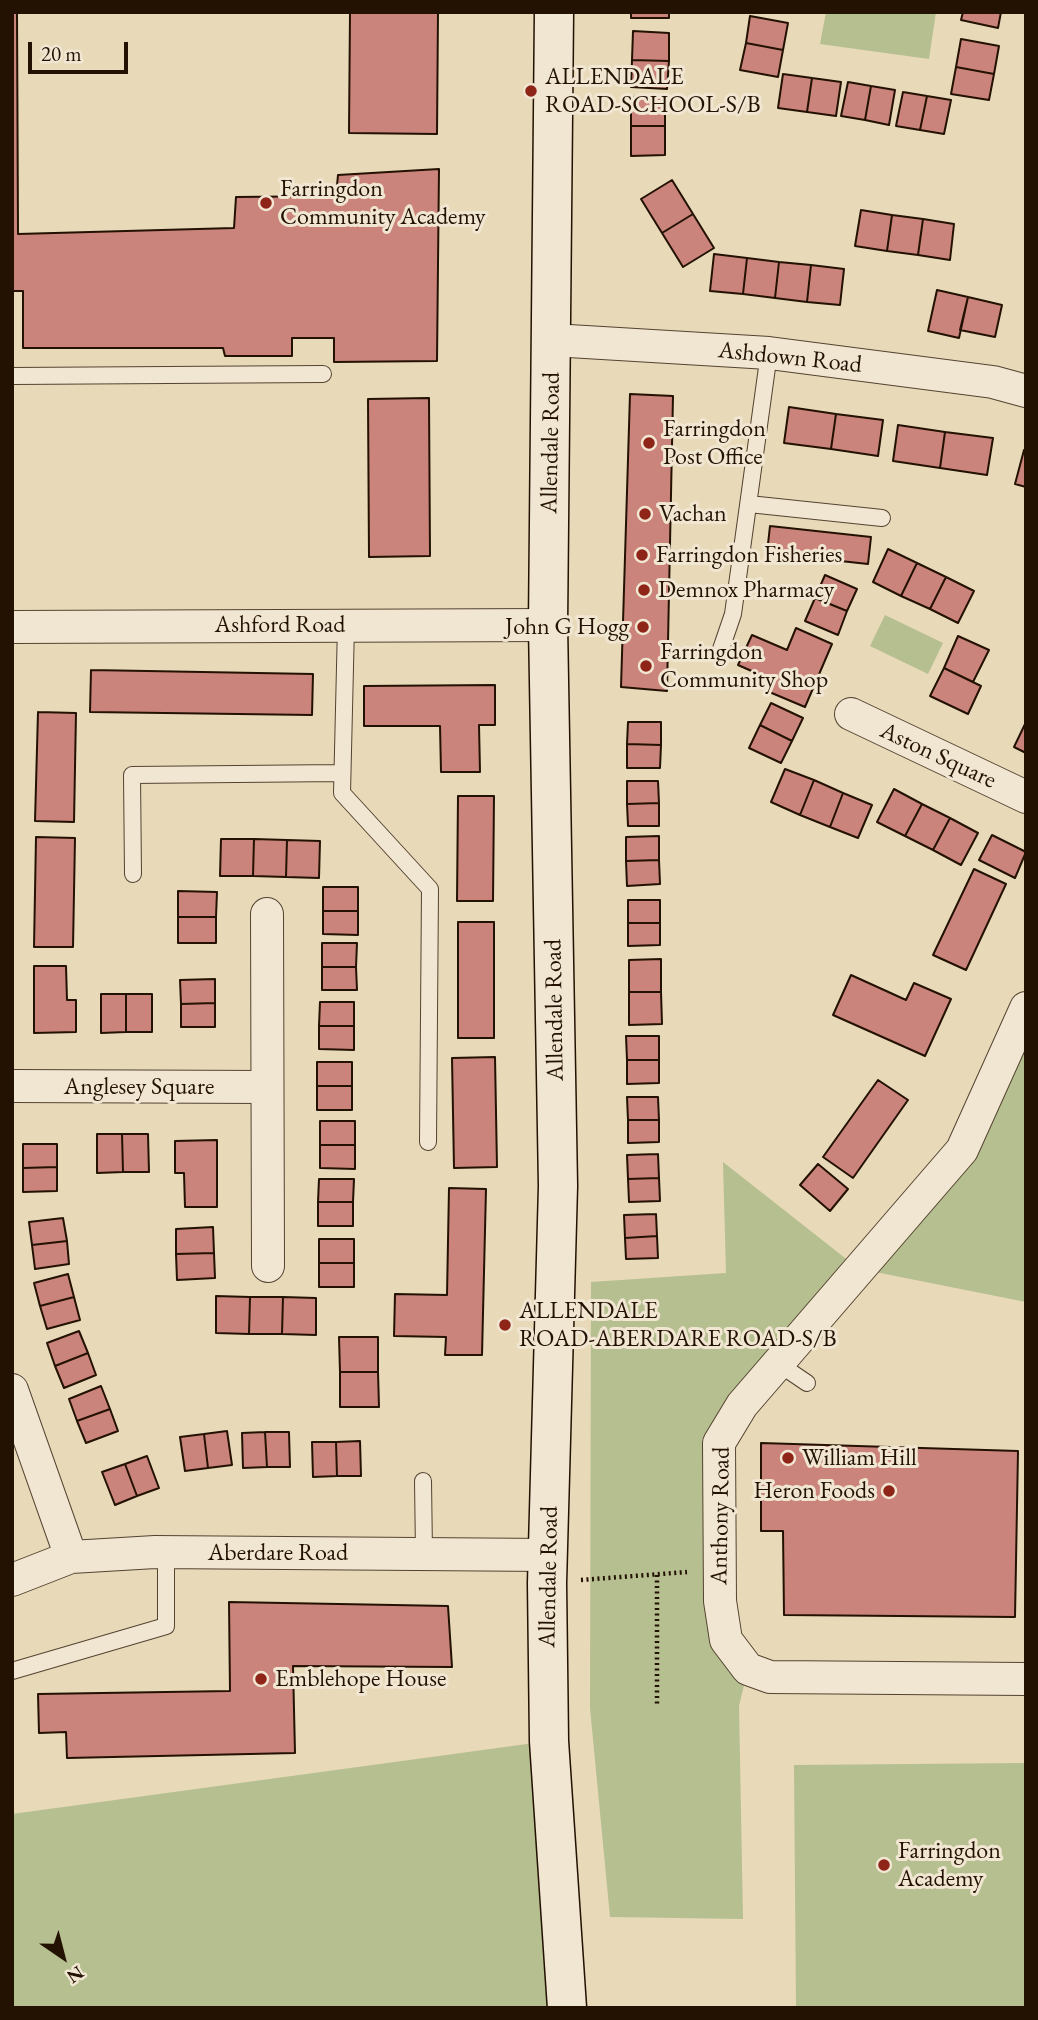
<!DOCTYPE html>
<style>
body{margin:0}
#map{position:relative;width:1038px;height:2020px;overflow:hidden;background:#e8d9b9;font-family:"EB Garamond",serif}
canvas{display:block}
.frame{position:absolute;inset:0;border:14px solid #231102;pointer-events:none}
.north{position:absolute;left:28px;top:1922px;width:70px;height:70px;-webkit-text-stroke:5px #f0e6d2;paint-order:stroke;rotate:145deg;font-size:19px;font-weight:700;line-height:28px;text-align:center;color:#231102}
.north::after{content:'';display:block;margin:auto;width:24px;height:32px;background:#231102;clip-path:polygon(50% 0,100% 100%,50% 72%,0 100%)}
.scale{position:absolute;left:28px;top:42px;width:100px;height:32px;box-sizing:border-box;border:4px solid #231102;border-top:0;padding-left:9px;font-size:21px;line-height:24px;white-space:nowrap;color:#231102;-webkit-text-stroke:5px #f0e6d2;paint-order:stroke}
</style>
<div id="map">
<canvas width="1038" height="2020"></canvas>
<div class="frame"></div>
<div class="north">N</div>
<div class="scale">20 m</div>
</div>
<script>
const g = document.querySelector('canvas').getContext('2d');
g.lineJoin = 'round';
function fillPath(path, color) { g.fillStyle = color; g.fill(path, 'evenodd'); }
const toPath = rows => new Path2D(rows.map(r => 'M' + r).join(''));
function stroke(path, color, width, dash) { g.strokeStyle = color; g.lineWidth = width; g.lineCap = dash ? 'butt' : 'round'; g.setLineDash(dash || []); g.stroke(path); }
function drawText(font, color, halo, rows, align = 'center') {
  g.font = font + ' "EB Garamond",serif'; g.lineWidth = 6; g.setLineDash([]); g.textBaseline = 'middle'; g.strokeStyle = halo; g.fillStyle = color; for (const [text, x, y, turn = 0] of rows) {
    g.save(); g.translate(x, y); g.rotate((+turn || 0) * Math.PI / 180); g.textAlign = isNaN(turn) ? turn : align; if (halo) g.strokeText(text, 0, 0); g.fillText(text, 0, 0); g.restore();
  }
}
fillPath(toPath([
 [826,12,936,12,929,59,820,44],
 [885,615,943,643,928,674,870,646],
 [1026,1008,1026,1302,860,1269,719,1443,720,1601,748,1669,739,1706,743,1919,610,1917,590,1708,591,1282,726,1273,723,1162,859,1269,962,1150],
 [549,1741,567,2008,12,2008,12,1814],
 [1026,1763,1026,2008,796,2008,794,1765]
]), '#b6bf8f');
const building = toPath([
 [12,12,17,12,18,234,234,228,236,197,336,196,338,175,439,169,437,361,334,362,334,338,292,338,292,356,225,356,223,348,23,348,23,291,12,291,12,12],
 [350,12,438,12,437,134,349,133,350,12],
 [631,12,669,12,669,18,631,18,631,12],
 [963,12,1001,12,998,28,961,20,963,12],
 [750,16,788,23,783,50,746,43,750,16],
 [633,31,669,33,669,61,632,60,633,31],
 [961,39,999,46,994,74,956,67,961,39],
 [746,43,783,50,778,77,740,70,746,43],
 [632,60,669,61,667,89,631,87,632,60],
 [956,67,994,74,989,100,951,94,956,67],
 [783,74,812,78,807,112,778,108,783,74],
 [812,78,841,82,836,116,807,112,812,78],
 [848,82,871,86,865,120,841,116,848,82],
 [871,86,895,90,889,125,865,120,871,86],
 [903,92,927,96,920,130,896,126,903,92],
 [665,96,665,126,631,126,631,97,665,96],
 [927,96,951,100,944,134,920,130,927,96],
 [631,126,665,126,665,155,631,156,631,126],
 [672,180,693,214,662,233,641,199,672,180],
 [861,210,892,215,887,251,855,246,861,210],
 [693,214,714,248,683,267,662,233,693,214],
 [892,215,923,219,918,255,887,251,892,215],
 [923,219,954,224,950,260,918,255,923,219],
 [714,254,747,258,743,294,710,291,714,254],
 [747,258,779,262,775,298,743,294,747,258],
 [779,262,811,265,807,302,775,298,779,262],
 [811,265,844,269,840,305,807,302,811,265],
 [937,290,968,297,959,338,928,331,937,290],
 [968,297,1002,305,995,337,960,330,968,297],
 [630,394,673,396,667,691,621,687,630,394],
 [429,398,430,556,369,557,368,399,429,398],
 [789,407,836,414,831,449,784,443,789,407],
 [836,414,883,420,878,456,831,449,836,414],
 [898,425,945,432,940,468,893,461,898,425],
 [945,432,993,438,987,475,940,468,945,432],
 [1024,450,1026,451,1026,487,1015,484,1024,450],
 [770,526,871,537,868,564,767,553,770,526],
 [888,549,917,563,901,596,873,582,888,549],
 [917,563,946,577,930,609,901,596,917,563],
 [825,575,857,589,847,611,815,598,825,575],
 [946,577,974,591,958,623,930,609,946,577],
 [815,598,847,611,838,635,805,621,815,598],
 [796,628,832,644,805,707,767,691,772,680,738,665,752,635,787,650,796,628],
 [958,636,989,650,973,682,944,668,958,636],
 [944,668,981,686,968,714,930,696,944,668],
 [91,670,313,674,312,715,90,712,91,670],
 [495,685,495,725,479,725,480,772,441,772,440,726,364,726,364,686,495,685],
 [771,703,803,718,792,741,760,725,771,703],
 [38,712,76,713,74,822,35,821,38,712],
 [628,722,661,722,661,745,627,744,628,722],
 [1026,722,1026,753,1014,747,1026,722],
 [760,725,792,741,781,763,749,748,760,725],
 [627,744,661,745,660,768,627,768,627,744],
 [785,769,814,780,800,815,771,802,785,769],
 [814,780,843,793,830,827,800,815,814,780],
 [627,781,658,781,659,803,627,804,627,781],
 [894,789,922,804,905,836,877,822,894,789],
 [843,793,872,805,858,838,830,827,843,793],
 [458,796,494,796,493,901,457,901,458,796],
 [659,803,659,826,628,826,627,804,659,803],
 [922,804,950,818,933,850,905,836,922,804],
 [950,818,978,833,961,865,933,850,950,818],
 [992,835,1026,852,1015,878,979,860,992,835],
 [659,836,659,860,626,861,626,837,659,836],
 [36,837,75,838,73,947,34,947,36,837],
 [221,839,254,839,253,876,220,876,221,839],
 [254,839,287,840,286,877,253,876,254,839],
 [287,840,320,841,319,878,286,877,287,840],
 [659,860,660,884,627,886,626,861,659,860],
 [974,869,1006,884,966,970,933,955,974,869],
 [323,887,358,887,358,911,323,911,323,887],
 [178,891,217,892,216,917,178,917,178,891],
 [628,900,660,900,660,923,628,923,628,900],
 [323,911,358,911,358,935,323,934,323,911],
 [178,917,216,917,216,943,178,943,178,917],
 [458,922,494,922,494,1038,458,1038,458,922],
 [628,923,660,923,660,945,628,946,628,923],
 [322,943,357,943,356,967,322,967,322,943],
 [661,959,661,992,629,992,629,960,661,959],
 [34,966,66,966,67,1000,76,1000,76,1032,34,1033,34,966],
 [322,967,356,967,357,990,322,990,322,967],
 [851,975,906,1000,914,983,951,999,925,1056,833,1015,851,975],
 [215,979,215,1003,181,1004,180,980,215,979],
 [629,992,661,992,662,1024,629,1025,629,992],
 [101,994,126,994,126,1032,101,1033,101,994],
 [126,994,152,994,152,1032,126,1032,126,994],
 [320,1002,354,1002,354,1026,319,1026,320,1002],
 [215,1003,215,1027,181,1027,181,1004,215,1003],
 [319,1026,354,1026,354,1050,319,1049,319,1026],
 [626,1036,659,1036,659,1060,627,1060,626,1036],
 [495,1057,497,1167,454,1168,452,1058,495,1057],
 [627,1060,659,1060,659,1083,627,1084,627,1060],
 [317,1062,352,1062,352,1086,317,1086,317,1062],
 [878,1080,908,1100,853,1178,823,1157,878,1080],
 [317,1086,352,1086,352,1110,317,1110,317,1086],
 [627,1097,658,1097,659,1120,628,1120,627,1097],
 [628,1120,659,1120,659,1142,628,1143,628,1120],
 [320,1121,355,1121,355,1145,320,1145,320,1121],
 [97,1134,122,1134,123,1172,97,1173,97,1134],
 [122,1134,148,1134,149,1172,123,1172,122,1134],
 [217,1140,217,1207,185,1207,184,1173,175,1173,175,1141,217,1140],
 [23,1144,57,1144,57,1167,23,1168,23,1144],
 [320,1145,355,1145,355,1169,320,1168,320,1145],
 [658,1154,659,1178,628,1179,627,1155,658,1154],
 [818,1164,848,1189,830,1211,800,1185,818,1164],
 [57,1167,57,1191,23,1192,23,1168,57,1167],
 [659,1178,660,1201,629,1202,628,1179,659,1178],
 [319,1179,354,1179,353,1202,318,1202,319,1179],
 [449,1188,486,1189,482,1355,445,1355,446,1337,394,1336,395,1294,447,1295,449,1188],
 [318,1202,353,1202,353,1226,318,1226,318,1202],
 [656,1214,657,1236,625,1238,624,1215,656,1214],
 [63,1218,67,1241,32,1245,29,1222,63,1218],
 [213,1227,214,1253,176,1254,176,1229,213,1227],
 [657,1236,658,1258,626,1259,625,1238,657,1236],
 [319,1239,354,1239,354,1263,319,1263,319,1239],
 [67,1241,69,1264,35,1269,32,1245,67,1241],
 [214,1253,215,1278,177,1280,176,1254,214,1253],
 [319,1263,354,1263,354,1287,319,1287,319,1263],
 [68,1274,74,1297,40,1306,34,1283,68,1274],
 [216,1296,250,1297,249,1334,216,1333,216,1296],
 [74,1297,80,1320,47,1329,40,1306,74,1297],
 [250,1297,283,1297,282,1334,249,1334,250,1297],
 [283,1297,316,1298,316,1335,282,1334,283,1297],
 [79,1331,88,1353,55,1366,47,1343,79,1331],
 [339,1337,378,1337,378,1372,340,1372,339,1337],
 [88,1353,96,1375,64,1388,55,1366,88,1353],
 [340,1372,378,1372,379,1407,340,1407,340,1372],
 [101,1386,110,1409,77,1421,69,1399,101,1386],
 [110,1409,118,1431,86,1443,77,1421,110,1409],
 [227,1431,232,1465,208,1468,204,1434,227,1431],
 [265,1432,289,1432,290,1467,267,1467,265,1432],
 [265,1432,267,1467,243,1468,242,1433,265,1432],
 [204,1434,208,1468,185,1471,180,1437,204,1434],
 [360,1441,361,1476,337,1476,336,1442,360,1441],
 [312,1442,336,1442,337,1476,313,1477,312,1442],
 [761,1443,1018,1451,1015,1617,784,1615,783,1531,761,1531,761,1443],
 [147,1456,159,1488,137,1496,125,1464,147,1456],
 [125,1464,137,1496,115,1505,102,1472,125,1464],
 [229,1602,448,1606,452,1667,293,1666,295,1753,67,1758,66,1732,39,1733,38,1694,230,1691,229,1602]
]);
fillPath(building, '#cb847b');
stroke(building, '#231102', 2);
const lane = toPath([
 [12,376,323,374],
 [749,504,882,518],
 [346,625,342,793,430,889,428,1142],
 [720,652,733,614,769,353],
 [133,874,132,775,341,773],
 [779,1364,807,1383],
 [423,1481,424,1553],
 [12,1671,166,1626,166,1552]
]);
const street = toPath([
 [552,340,769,353,993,382,1026,391],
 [12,627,548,625],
 [851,714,1026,797],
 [267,914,268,1266],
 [1026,1008,962,1150,742,1405,719,1443,720,1601,726,1640,748,1669,770,1677,1026,1679],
 [12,1086,265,1087],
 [12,1390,71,1557],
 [12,1580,71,1557,155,1552,548,1555]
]);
const secondary = toPath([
 [554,12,548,625,558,1186,547,1583,549,1741,567,2008]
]);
stroke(lane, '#544330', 18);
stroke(street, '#544330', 34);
stroke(secondary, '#231102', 41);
stroke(toPath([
 [657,1575,657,1707],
 [581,1580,687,1572]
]), '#231102', 4.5, [2, 3.5]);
stroke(lane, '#f0e6d2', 16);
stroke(street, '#f0e6d2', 32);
stroke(secondary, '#f0e6d2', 38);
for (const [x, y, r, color] of [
 [531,91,7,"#8f2418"],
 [266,203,7,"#8f2418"],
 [649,443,7,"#8f2418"],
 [645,514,7,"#8f2418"],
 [642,555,7,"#8f2418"],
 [644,590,7,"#8f2418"],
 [643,627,7,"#8f2418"],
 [646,666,7,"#8f2418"],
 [505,1325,7,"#8f2418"],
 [788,1458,7,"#8f2418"],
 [889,1491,7,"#8f2418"],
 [261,1679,7,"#8f2418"],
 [884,1865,7,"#8f2418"]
]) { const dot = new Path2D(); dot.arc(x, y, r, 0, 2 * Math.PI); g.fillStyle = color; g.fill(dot); stroke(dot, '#f0e6d2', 2.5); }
drawText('24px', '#231102', '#f0e6d2', [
 ["ALLENDALE",545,77],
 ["ROAD-SCHOOL-S/B",545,105],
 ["Farringdon",280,189],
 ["Community Academy",280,217],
 ["Farringdon",663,429],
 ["Post Office",663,457],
 ["Vachan",659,514],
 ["Farringdon Fisheries",656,555],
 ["Demnox Pharmacy",658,590],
 ["John G Hogg",629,627,"right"],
 ["Farringdon",660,652],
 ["Community Shop",660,680],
 ["ALLENDALE",519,1311],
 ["ROAD-ABERDARE ROAD-S/B",519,1339],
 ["William Hill",802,1458],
 ["Heron Foods",875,1491,"right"],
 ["Emblehope House",275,1679],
 ["Farringdon",898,1851],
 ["Academy",898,1879]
], 'left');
drawText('24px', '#231102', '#f0e6d2', [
 ["Ashdown Road",790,358,6],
 ["Allendale Road",551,443,-89],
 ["Ashford Road",280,625],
 ["Aston Square",938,756,25],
 ["Allendale Road",555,1010,-91],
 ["Anglesey Square",139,1087],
 ["Anthony Road",721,1516,-89],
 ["Aberdare Road",278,1553],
 ["Allendale Road",549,1577,-89]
]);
</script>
